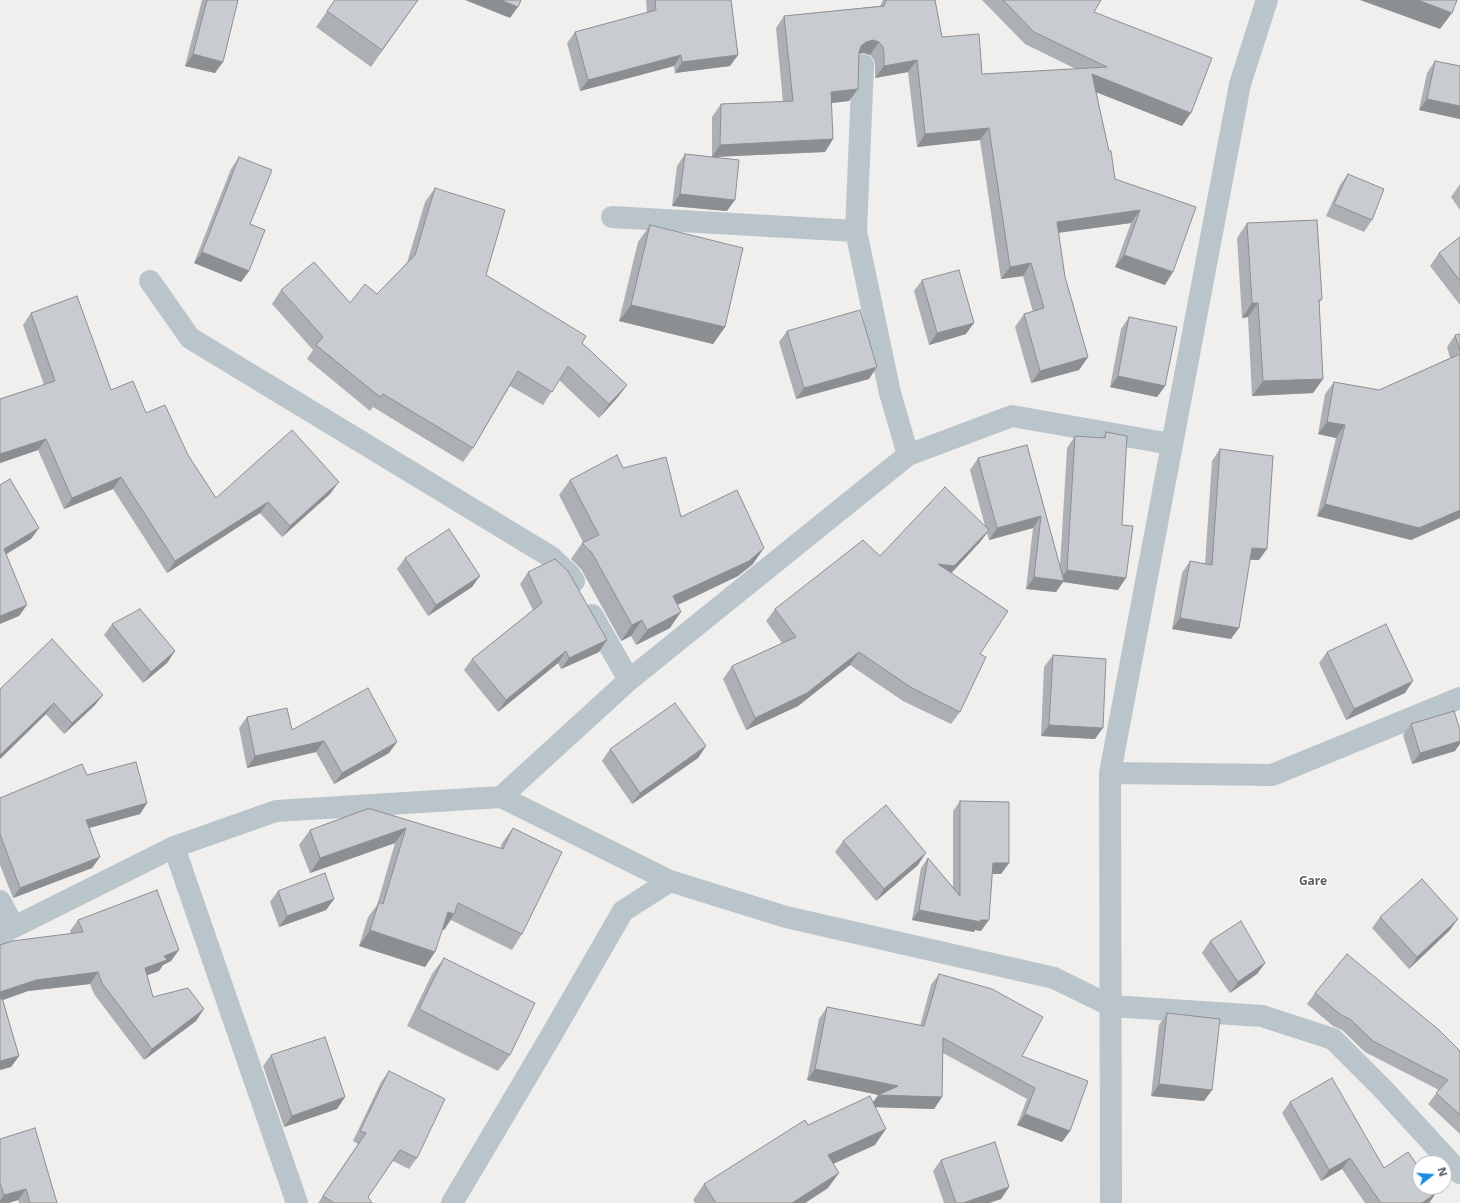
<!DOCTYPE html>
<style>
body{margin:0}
#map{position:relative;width:1460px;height:1203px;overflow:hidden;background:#f1eeee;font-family:"Noto Sans",sans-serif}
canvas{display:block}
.north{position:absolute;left:1412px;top:1155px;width:40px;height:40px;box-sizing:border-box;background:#fff;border:1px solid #b5bbbd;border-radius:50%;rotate:73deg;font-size:11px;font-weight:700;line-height:16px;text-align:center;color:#46545b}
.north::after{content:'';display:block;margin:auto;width:14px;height:18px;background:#198cdf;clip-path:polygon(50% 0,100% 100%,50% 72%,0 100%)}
</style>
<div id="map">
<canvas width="1460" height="1203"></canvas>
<div class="north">N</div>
</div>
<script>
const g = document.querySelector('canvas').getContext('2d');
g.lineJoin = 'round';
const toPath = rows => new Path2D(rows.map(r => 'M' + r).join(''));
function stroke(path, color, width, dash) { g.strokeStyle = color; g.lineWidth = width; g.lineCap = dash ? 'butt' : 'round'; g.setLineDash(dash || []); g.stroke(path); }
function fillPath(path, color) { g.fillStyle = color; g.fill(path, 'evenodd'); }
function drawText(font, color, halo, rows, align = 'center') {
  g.font = font + ' "Noto Sans",sans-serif'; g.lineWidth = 3; g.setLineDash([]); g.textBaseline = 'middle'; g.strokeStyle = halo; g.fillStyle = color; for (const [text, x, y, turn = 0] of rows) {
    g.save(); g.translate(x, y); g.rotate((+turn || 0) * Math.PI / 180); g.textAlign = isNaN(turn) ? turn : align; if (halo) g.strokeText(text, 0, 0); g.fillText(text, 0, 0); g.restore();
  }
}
stroke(toPath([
 [863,65,856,231,890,393,908,455],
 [612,217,856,231],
 [150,281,190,338,551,557,570,575,574,581],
 [592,615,629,680],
 [1110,773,1272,775,1460,698],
 [501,797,670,881,786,917,1054,978,1111,1006,1262,1016,1333,1039,1383,1089,1460,1173],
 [174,847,297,1203],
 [0,901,14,927],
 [0,934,174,847,276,811,501,797,629,680,908,455,1012,416,1171,444],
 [452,1203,548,1041,623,911,670,881],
 [1111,1203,1110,773,1240,84,1267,0]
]), '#b9c5cb', 22);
fillPath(toPath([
 [202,0,238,0,215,73,185,66],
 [335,0,418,0,371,67,316,27],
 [646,0,731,0,738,55,730,66,675,73,674,66,580,91,567,43,575,32,647,13],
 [883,0,935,0,942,37,982,74,1076,69,1025,44,982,0,1101,0,1094,12,1182,126,1096,92,1115,179,1196,207,1165,285,1115,267,1131,223,1058,233,1065,277,1088,357,1079,370,1031,383,1015,327,1024,314,1033,312,1023,276,1001,279,980,140,917,147,908,72,875,78,875,66,874,60,870,55,864,53,859,54,849,101,831,103,833,139,825,152,713,157,727,211,672,206,677,166,685,154,712,157,712,117,721,104,783,102,776,28,784,16,880,6],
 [1435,61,1460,66,1460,119,1419,110,1427,73],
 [239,157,250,224,249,271,241,282,194,263,231,169],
 [1348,174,1372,220,1364,232,1326,216,1340,185],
 [1460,184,1460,210,1451,197],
 [435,188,486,275,582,343,627,385,617,398,599,418,559,380,543,405,510,386,473,448,463,462,373,407,370,411,307,359,313,350,272,304,281,290,350,303,377,294,407,263,425,202],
 [1247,223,1322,299,1319,303,1323,379,1313,393,1252,396,1248,317,1242,318,1237,238],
 [650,225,725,327,713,344,619,321,638,242],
 [1460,237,1460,305,1430,266,1439,253],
 [922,280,966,334,929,345,914,291],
 [31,313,111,390,146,413,188,455,216,498,330,494,282,537,260,513,167,573,113,489,64,509,38,450,0,463,0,399,44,385,23,325],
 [1129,317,1165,386,1157,397,1110,387,1121,329],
 [787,331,869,379,796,399,779,342],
 [1460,334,1460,518,1411,540,1317,516,1336,438,1318,434,1325,394,1334,382,1379,390,1450,358,1447,347,1455,335],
 [1106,432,1118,590,1063,582,1056,592,1026,589,1033,528,989,540,987,533,980,542,951,573,980,654,960,712,951,724,903,701,850,665,798,706,746,730,723,679,732,666,782,643,766,621,775,609,880,556,985,526,970,470,978,458,1027,445,1060,566,1067,448,1075,436,1102,438],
 [1220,449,1259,560,1250,560,1231,639,1172,629,1182,573,1190,561,1205,564,1212,461],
 [623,468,681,517,753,564,738,576,678,605,670,628,636,645,631,636,621,641,581,569,571,559,582,543,583,542,559,495,570,480],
 [405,558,472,587,428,616,397,569],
 [528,572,599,652,561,669,558,663,498,712,464,670,472,659,533,610,520,584],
 [112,624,175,651,167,663,143,683,104,635],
 [1327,652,1405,693,1346,720,1319,663],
 [1053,655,1095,739,1041,736,1044,667],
 [0,689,103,695,94,706,64,734,46,714,0,759],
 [247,717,292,730,389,753,334,784,316,752,247,768,239,728],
 [1411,724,1455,751,1412,764,1403,735],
 [706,746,698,758,632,804,602,761,610,749],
 [87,775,147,803,140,814,89,828,100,857,92,868,13,898,0,865,0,798],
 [960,801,1009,863,1001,874,992,874,981,931,975,930,974,932,912,920,921,868,928,858,953,887,953,811],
 [367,809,500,848,502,843,513,828,522,934,512,950,451,920,444,930,443,929,425,967,359,946,368,917,377,905,395,843,310,873,299,845,310,830],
 [843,841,918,865,876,901,835,852],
 [278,891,334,899,326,910,279,927,270,902],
 [1380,917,1450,930,1409,969,1372,928],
 [78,920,171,961,163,965,159,971,147,975,153,997,196,1021,144,1060,94,994,90,984,28,991,3,1000,19,1056,11,1067,0,1070,0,945,71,934,70,931],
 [1210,941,1265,963,1257,974,1230,993,1202,953],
 [444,958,510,1055,498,1071,407,1026,432,974],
 [939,974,1022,1056,1070,1131,1062,1142,1017,1125,1027,1099,943,1053,942,1097,934,1109,875,1107,875,1145,833,1164,828,1188,805,1203,695,1203,693,1200,704,1184,808,1125,873,1102,879,1095,807,1080,819,1019,827,1007,920,1026,931,985],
 [1315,993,1460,1051,1460,1134,1428,1104,1439,1090,1365,1052,1342,1030,1333,1026,1307,1004],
 [1167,1013,1212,1090,1204,1101,1151,1096,1159,1025],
 [271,1055,345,1097,337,1109,284,1127,263,1066],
 [389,1071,417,1158,409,1169,393,1161,368,1197,372,1203,318,1203,358,1144,353,1141,381,1082],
 [1290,1102,1384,1168,1436,1193,1429,1203,1365,1203,1342,1169,1321,1181,1282,1113],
 [0,1139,57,1203,19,1203,18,1200,0,1203],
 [941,1160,1009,1187,1001,1199,989,1203,944,1203,933,1171]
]), '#acafb4');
fillPath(toPath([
 [465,0,501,0,518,7,510,18],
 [1360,0,1418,0,1452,13,1440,29],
 [873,40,879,42,870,55,864,53,857,54,861,46,866,42],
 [193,54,223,62,215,73,185,66],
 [681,55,674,66,580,91,588,80],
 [738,55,730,66,675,73,682,62],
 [917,60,908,72,875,78,884,66],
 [1092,74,1191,113,1182,126,1083,87],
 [858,89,849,101,822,104,831,92],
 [1427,99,1460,106,1460,119,1419,110],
 [989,128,980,140,917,147,925,134],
 [833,139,825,152,712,157,720,145],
 [680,194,735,200,727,211,672,206],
 [1140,210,1131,223,1048,234,1057,222],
 [202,252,249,271,241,282,194,263],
 [1124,255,1173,272,1165,285,1115,267],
 [1031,263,1023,276,1001,279,1010,267],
 [1252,303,1258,303,1248,317,1242,318],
 [631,305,725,327,713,344,619,321],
 [974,323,966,334,929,345,937,333],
 [1088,357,1079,370,1031,383,1040,371],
 [877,367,869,379,796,399,804,388],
 [1118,376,1165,386,1157,397,1110,387],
 [1323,379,1313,393,1252,396,1263,381],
 [627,385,617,398,599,418,609,404],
 [1327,422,1345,425,1336,438,1318,434],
 [46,439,38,450,0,463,0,454],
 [121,477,113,489,64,509,72,498],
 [339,482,330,494,282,537,290,526],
 [268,502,260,513,167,573,175,561],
 [1325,504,1460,510,1460,518,1411,540,1317,516],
 [1041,516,1033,528,989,540,997,528],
 [39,528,31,539,0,558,4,549],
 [989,530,980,542,946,579,938,564],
 [764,548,753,564,738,576,662,612,673,596],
 [1252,548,1267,549,1259,560,1244,559],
 [1067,570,1126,578,1118,590,1063,582,1056,592,1026,589,1034,577,1060,580],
 [480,576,472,587,428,616,436,605],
 [27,605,19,616,0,624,0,616],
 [681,612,670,628,636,645,647,630],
 [1180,618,1239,628,1231,639,1172,629],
 [642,620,631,636,621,641,632,625],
 [607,640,599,652,561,669,569,658],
 [175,651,167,663,143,683,151,672],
 [566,651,558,663,498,712,506,700],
 [859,652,850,665,798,706,746,730,755,718],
 [1413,681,1405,693,1346,720,1354,709],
 [103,695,94,706,64,734,72,723],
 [54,703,46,714,0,759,0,755],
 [1049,725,1103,728,1095,739,1041,736],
 [324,741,316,752,247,768,255,756],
 [1460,741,1460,744,1455,751,1412,764,1420,753],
 [397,742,389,753,334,784,342,773],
 [706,746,698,758,632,804,640,793],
 [147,803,140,814,78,831,86,820],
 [406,828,395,843,310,873,320,858],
 [926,853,918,865,876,901,884,889],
 [100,857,92,868,13,898,20,888],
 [993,863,1009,863,1001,874,986,874],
 [334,899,326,910,279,927,287,916],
 [919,910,989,920,981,931,975,930,974,932,912,920],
 [448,912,454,914,444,930,438,928],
 [1458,919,1450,930,1409,969,1417,957],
 [370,930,435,952,425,967,359,946],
 [179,950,171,961,163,965,159,971,137,979,145,968,164,956],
 [1265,963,1257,974,1230,993,1238,982],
 [98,972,90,984,28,991,0,1001,0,992,36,980],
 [204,1009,196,1021,144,1060,152,1049],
 [19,1056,11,1067,0,1070,0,1061],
 [815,1069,898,1086,942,1097,934,1109,870,1107,878,1095,879,1095,807,1080],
 [1159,1084,1212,1090,1204,1101,1151,1096],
 [345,1097,337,1109,284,1127,292,1116],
 [1025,1114,1070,1131,1062,1142,1017,1125],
 [886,1129,875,1145,817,1171,828,1155],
 [1350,1158,1342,1169,1321,1181,1329,1170],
 [839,1173,828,1188,805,1203,792,1203],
 [1009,1187,1001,1199,989,1203,963,1203],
 [26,1189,18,1200,9,1203,0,1203,0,1201,4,1195],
 [1436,1193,1429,1203,1422,1203]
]), '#8c8f92');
const building = toPath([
 [207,0,238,0,223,62,193,54,207,0],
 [335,0,418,0,382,50,327,11,335,0],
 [501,0,521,0,518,7,501,0],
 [655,0,731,0,738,55,682,62,681,55,588,80,575,32,656,10,655,0],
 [886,0,935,0,942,37,979,34,982,74,1107,67,1034,32,1003,0,1101,0,1094,12,1212,58,1191,113,1092,74,1109,151,1111,151,1115,179,1196,207,1173,272,1124,255,1140,210,1057,222,1065,277,1088,357,1040,371,1024,314,1044,308,1031,263,1010,267,989,128,925,134,917,60,884,66,884,53,883,47,879,42,873,40,866,42,861,46,859,52,858,89,831,92,833,139,720,145,721,104,793,101,784,16,884,6,886,0],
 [1418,0,1457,0,1452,13,1418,0],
 [1435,61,1460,66,1460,106,1427,99,1435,61],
 [685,154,739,160,735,200,680,194,685,154],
 [239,157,272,170,250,224,265,230,249,271,202,252,239,157],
 [1348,174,1384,189,1372,220,1334,204,1348,174],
 [435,188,505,210,486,275,586,336,582,343,627,385,609,404,568,366,552,392,518,371,473,448,383,394,380,397,316,345,323,337,281,290,314,262,350,303,365,284,377,294,415,255,435,188],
 [1317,220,1322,299,1319,300,1323,379,1263,381,1258,303,1252,303,1247,223,1317,220],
 [650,225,743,248,725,327,631,305,650,225],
 [1460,237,1460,281,1439,253,1460,237],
 [959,270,974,323,937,333,922,280,959,270],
 [77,296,111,390,133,381,146,413,165,405,188,455,216,498,292,430,339,482,290,526,268,502,175,561,121,477,72,498,46,439,0,454,0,399,55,381,31,313,77,296],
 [860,310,877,367,804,388,787,331,860,310],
 [1129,317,1177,327,1165,386,1118,376,1129,317],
 [1460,334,1460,351,1455,335,1460,334],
 [1460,354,1460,510,1419,528,1325,504,1345,425,1327,422,1334,382,1379,390,1460,354],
 [1106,432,1127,436,1122,525,1133,526,1126,578,1067,570,1075,436,1105,438,1106,432],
 [1027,445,1064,581,1034,577,1041,516,997,528,978,458,1027,445],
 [1220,449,1273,456,1267,549,1252,548,1239,628,1180,618,1190,561,1212,565,1220,449],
 [617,455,623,468,666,457,681,517,737,490,764,548,749,561,673,596,681,612,647,630,642,620,632,625,592,553,582,543,599,535,570,480,617,455],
 [10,479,39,528,4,549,27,605,0,616,0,485,10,479],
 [945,487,989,530,954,566,938,564,1008,611,980,654,986,657,960,712,912,688,859,652,807,693,755,718,732,666,796,637,775,609,863,540,880,556,945,487],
 [449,529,480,576,436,605,405,558,449,529],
 [555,559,568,571,607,640,569,658,566,651,506,700,472,659,542,603,528,572,555,559],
 [140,609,175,651,151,672,112,624,140,609],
 [1386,624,1413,681,1354,709,1327,652,1386,624],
 [52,639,103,695,72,723,54,703,0,755,0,689,52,639],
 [1053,655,1106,659,1103,728,1049,725,1053,655],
 [368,688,397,742,342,773,324,741,255,756,247,717,287,708,292,730,368,688],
 [675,703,706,746,640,793,610,749,675,703],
 [1454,711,1460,730,1460,741,1420,753,1411,724,1454,711],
 [136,762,147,803,86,820,100,857,20,888,0,834,0,798,82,764,87,775,136,762],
 [960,801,1009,802,1009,863,993,863,989,920,980,920,981,922,919,910,928,858,960,896,960,801],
 [886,805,926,853,884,889,843,841,886,805],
 [367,809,371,809,503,849,513,828,562,852,522,934,458,903,454,914,448,912,435,952,370,930,379,902,383,904,406,828,320,858,310,830,367,809],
 [325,873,334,899,287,916,278,891,325,873],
 [1422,879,1458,919,1417,957,1380,917,1422,879],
 [157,890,179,950,164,956,167,960,145,968,153,997,188,988,204,1009,152,1049,102,983,98,972,36,980,0,992,0,945,12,941,83,932,78,920,157,890],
 [1241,921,1265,963,1238,982,1210,941,1241,921],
 [1347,954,1439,1030,1460,1051,1460,1115,1436,1093,1448,1080,1373,1041,1350,1019,1341,1015,1315,993,1347,954],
 [444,958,535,1003,510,1055,419,1009,444,958],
 [939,974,992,989,1043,1017,1022,1056,1088,1081,1070,1131,1025,1114,1035,1088,943,1038,942,1097,878,1095,898,1086,815,1069,827,1007,924,1026,939,974],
 [2,998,19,1056,0,1061,0,999,2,998],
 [1167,1013,1220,1019,1212,1090,1159,1084,1167,1013],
 [325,1037,345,1097,292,1116,271,1055,325,1037],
 [389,1071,445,1099,417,1158,400,1150,368,1197,372,1203,334,1203,323,1196,366,1133,360,1131,389,1071],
 [1332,1078,1384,1168,1408,1152,1420,1169,1420,1187,1432,1187,1436,1193,1422,1203,1381,1203,1350,1158,1329,1170,1290,1102,1332,1078],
 [870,1096,886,1129,828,1155,839,1173,792,1203,716,1203,704,1184,805,1120,808,1125,870,1096],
 [35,1128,57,1203,30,1203,26,1189,4,1195,0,1183,0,1139,35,1128],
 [995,1142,1009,1187,963,1203,956,1203,941,1160,995,1142]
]);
fillPath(building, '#c8ccd1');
stroke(building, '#8c8f92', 1);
drawText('bold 12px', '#5a5f63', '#fff', [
 ["Gare",1313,882]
]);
</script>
